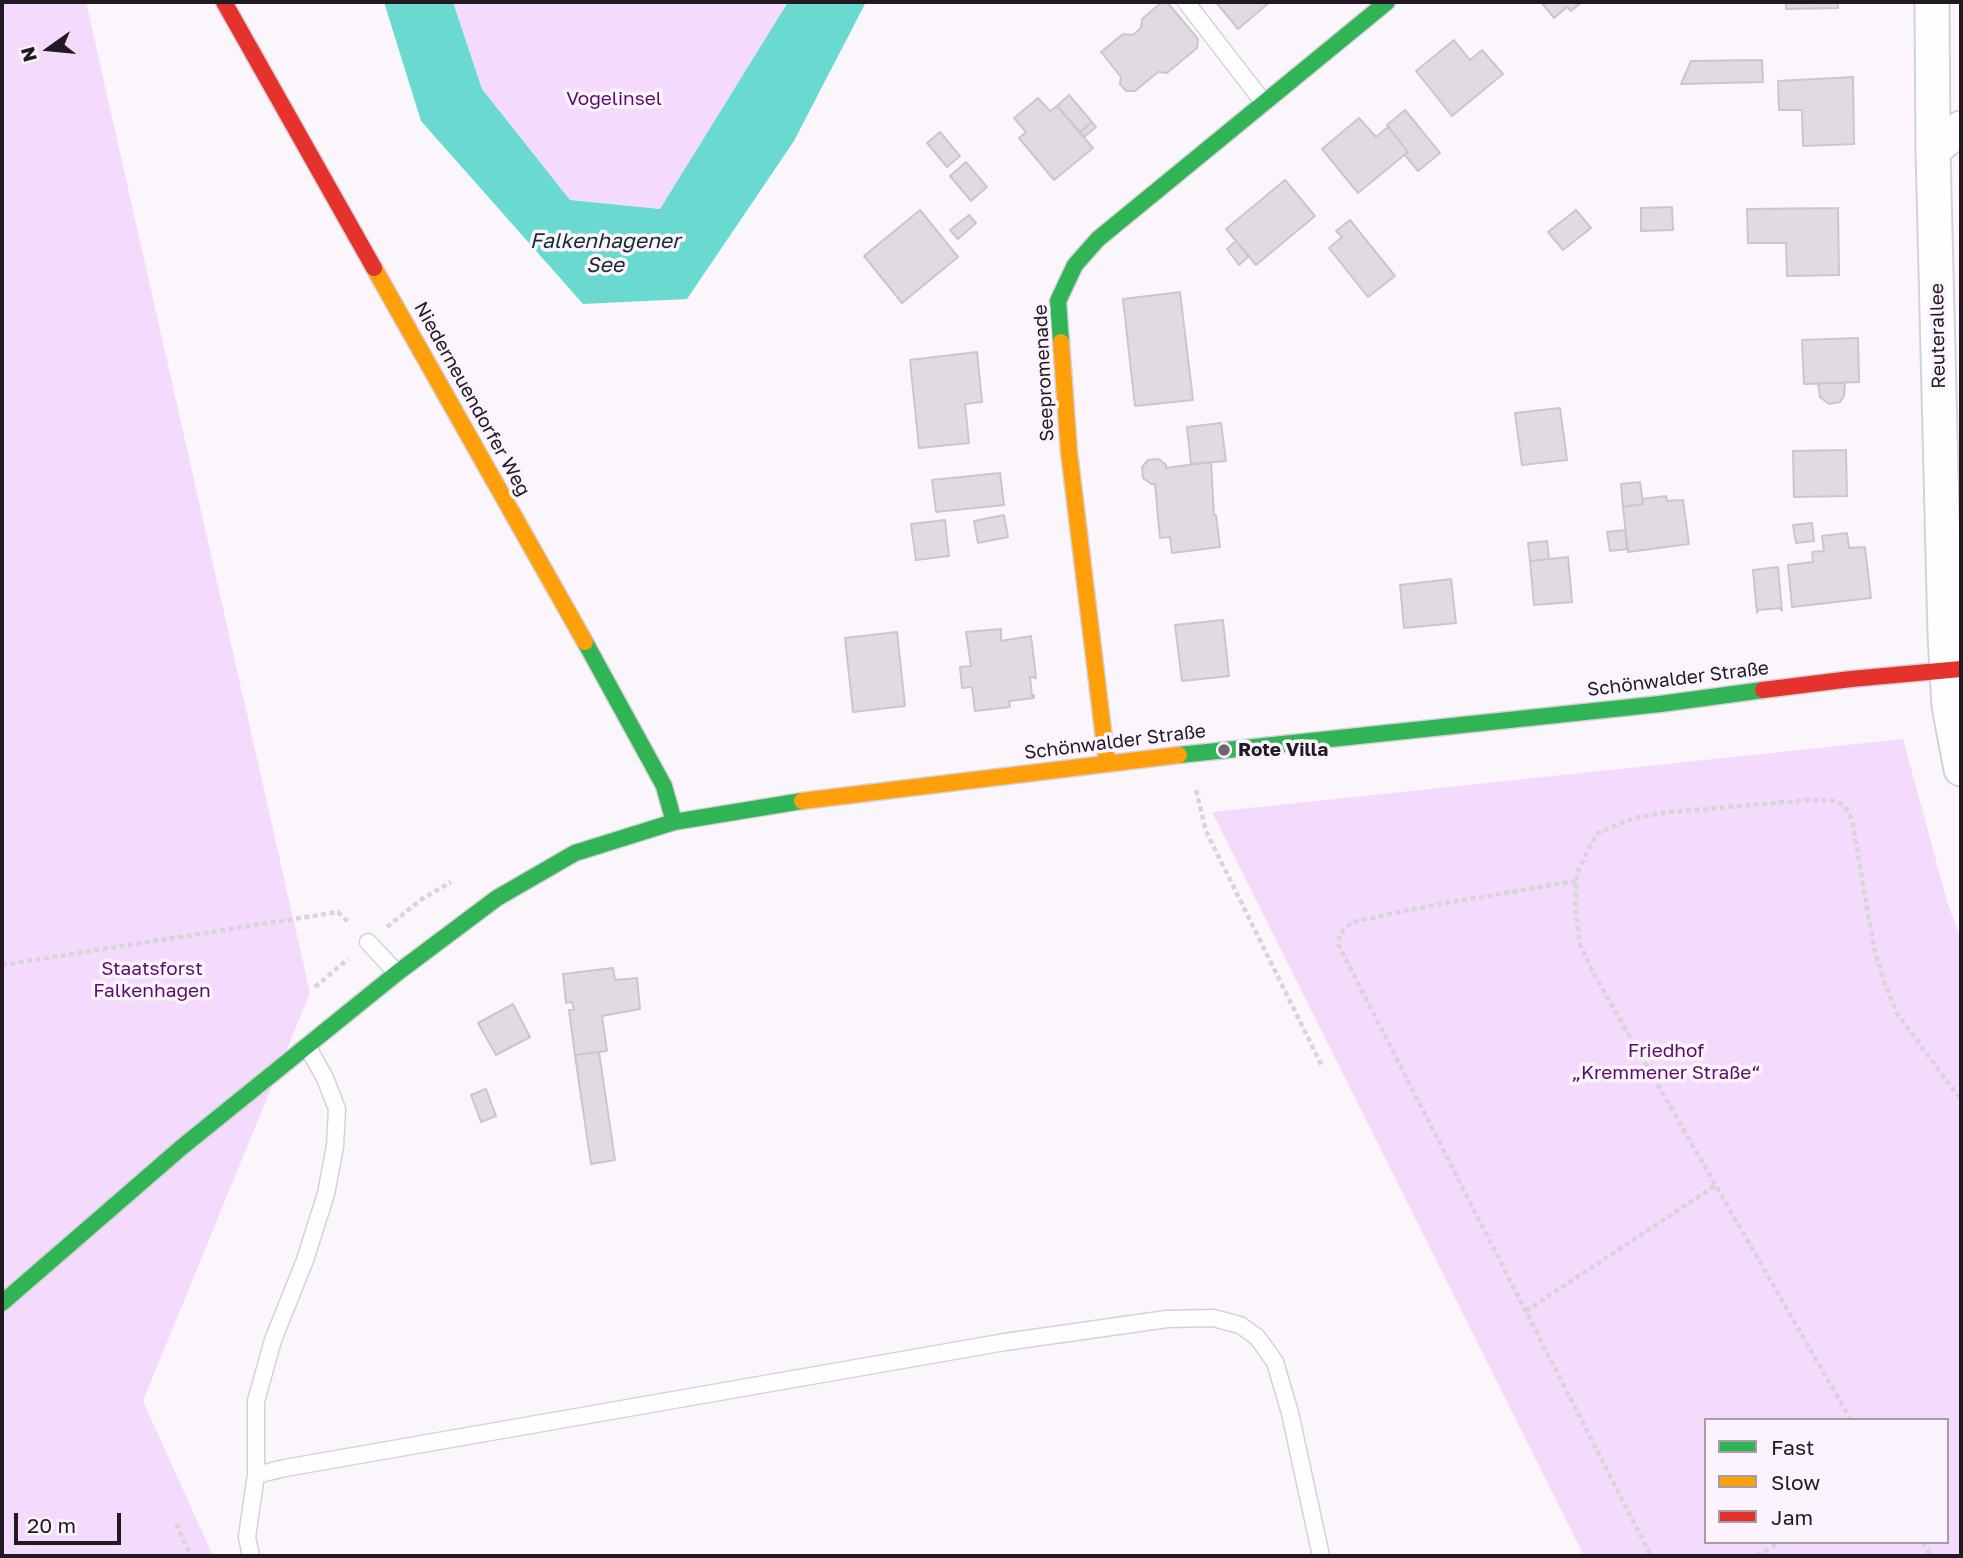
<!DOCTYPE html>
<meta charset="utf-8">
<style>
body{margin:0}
#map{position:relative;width:1963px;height:1558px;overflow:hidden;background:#faf6fc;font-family:"Golos Text",sans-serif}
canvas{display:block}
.frame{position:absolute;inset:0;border:4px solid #211a23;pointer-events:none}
.legend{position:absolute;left:1704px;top:1418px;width:245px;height:126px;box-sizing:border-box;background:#fbf4fe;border:2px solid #a49da6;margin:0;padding:9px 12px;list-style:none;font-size:21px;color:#211a23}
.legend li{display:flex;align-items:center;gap:14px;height:35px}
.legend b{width:35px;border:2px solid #a49da6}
.north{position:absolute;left:14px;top:14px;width:70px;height:70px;-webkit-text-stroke:5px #fbf4fe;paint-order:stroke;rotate:255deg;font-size:19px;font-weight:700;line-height:28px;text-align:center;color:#211a23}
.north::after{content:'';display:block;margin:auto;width:24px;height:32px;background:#211a23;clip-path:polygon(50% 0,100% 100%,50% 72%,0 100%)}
.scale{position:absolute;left:14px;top:1513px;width:107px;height:32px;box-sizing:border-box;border:4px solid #211a23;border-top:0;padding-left:9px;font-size:21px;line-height:24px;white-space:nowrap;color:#211a23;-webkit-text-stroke:5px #fbf4fe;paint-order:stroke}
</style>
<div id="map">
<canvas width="1963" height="1558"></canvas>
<div class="frame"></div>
<ul class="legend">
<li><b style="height:9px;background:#30b455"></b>Fast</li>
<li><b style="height:9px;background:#ff9f0a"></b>Slow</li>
<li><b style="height:9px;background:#e5322d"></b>Jam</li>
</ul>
<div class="north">N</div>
<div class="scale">20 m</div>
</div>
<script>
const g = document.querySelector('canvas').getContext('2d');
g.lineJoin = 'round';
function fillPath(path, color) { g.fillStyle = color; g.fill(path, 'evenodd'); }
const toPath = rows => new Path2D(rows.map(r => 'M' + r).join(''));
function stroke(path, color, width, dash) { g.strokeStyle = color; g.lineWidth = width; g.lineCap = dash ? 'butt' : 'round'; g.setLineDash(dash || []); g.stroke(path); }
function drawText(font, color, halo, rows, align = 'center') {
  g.font = font + ' "Golos Text",sans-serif'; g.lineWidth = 7; g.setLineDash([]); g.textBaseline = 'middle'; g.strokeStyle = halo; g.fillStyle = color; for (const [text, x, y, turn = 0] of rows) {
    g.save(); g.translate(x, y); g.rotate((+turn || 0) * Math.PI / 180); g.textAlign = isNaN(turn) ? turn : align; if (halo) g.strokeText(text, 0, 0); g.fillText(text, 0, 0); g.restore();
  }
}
fillPath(toPath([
 [2,2,86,2,310,993,143,1401,213,1556,2,1556],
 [453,2,788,2,660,209,570,200,482,89],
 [1903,739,1949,908,1961,938,1961,1556,1584,1556,1212,812],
 [1706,1420,1947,1420,1947,1542,1706,1542]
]), '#f4dbfd');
fillPath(toPath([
 [384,2,453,2,482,89,570,200,660,209,788,2,866,2,794,141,687,299,583,304,421,121]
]), '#6adad1');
const building = toPath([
 [1162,2,1167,2,1198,39,1197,48,1167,73,1158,72,1135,91,1126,91,1120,84,1121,77,1101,52,1123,34,1133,35,1141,28,1142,19,1162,2],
 [1216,2,1270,2,1238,29,1216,2],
 [1541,2,1582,2,1571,11,1567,7,1554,18,1541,2],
 [1786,2,1838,2,1838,8,1786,9,1786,2],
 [1454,40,1470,60,1482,50,1503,74,1452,116,1416,71,1454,40],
 [1762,60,1763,82,1681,84,1691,61,1762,60],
 [1853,77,1854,144,1803,146,1802,110,1779,110,1778,81,1853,77],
 [1069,95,1092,122,1080,132,1057,106,1069,95],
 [1038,98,1050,111,1057,106,1093,148,1054,180,1019,138,1026,132,1014,118,1038,98],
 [1405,110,1440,153,1418,171,1405,155,1408,152,1387,125,1405,110],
 [1359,118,1376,137,1388,127,1408,152,1358,193,1322,149,1359,118],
 [1092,122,1096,127,1084,137,1080,132,1092,122],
 [940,132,960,156,947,167,927,143,940,132],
 [966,162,987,187,971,201,950,176,966,162],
 [1285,180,1315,216,1256,265,1226,229,1285,180],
 [1672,207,1673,230,1641,231,1641,208,1672,207],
 [1838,208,1839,275,1787,276,1786,243,1748,243,1747,209,1838,208],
 [920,210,958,257,902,303,864,256,920,210],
 [1576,210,1591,228,1563,250,1548,232,1576,210],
 [969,215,976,223,958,239,950,230,969,215],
 [1350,220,1395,276,1368,297,1329,248,1342,237,1336,231,1350,220],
 [1236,241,1249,256,1239,265,1227,249,1236,241],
 [1180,292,1193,400,1135,406,1123,299,1180,292],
 [1858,338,1859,382,1804,384,1802,340,1858,338],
 [977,352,982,402,965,404,969,443,919,448,910,360,977,352],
 [1818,383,1845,383,1844,396,1840,402,1829,404,1820,397,1818,383],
 [1560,408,1567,460,1522,465,1515,413,1560,408],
 [1221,423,1226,461,1191,464,1187,427,1221,423],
 [1846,450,1847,496,1794,497,1793,451,1846,450],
 [1159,459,1166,465,1166,468,1211,462,1214,515,1216,515,1220,547,1172,553,1170,537,1160,538,1155,484,1151,484,1143,478,1142,467,1148,460,1159,459],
 [1000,473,1004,505,936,512,932,480,1000,473],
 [1640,482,1643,504,1623,507,1621,484,1640,482],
 [1666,496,1667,501,1683,500,1689,544,1628,552,1623,507,1643,504,1642,499,1666,496],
 [1004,515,1008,537,978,543,974,521,1004,515],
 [945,520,949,556,916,560,911,524,945,520],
 [1812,523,1814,541,1796,543,1793,525,1812,523],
 [1625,530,1627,549,1610,551,1607,532,1625,530],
 [1847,533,1849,548,1865,547,1871,598,1792,607,1788,565,1813,562,1812,552,1824,551,1822,536,1847,533],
 [1547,541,1549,559,1530,561,1528,543,1547,541],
 [1568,557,1572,602,1534,605,1530,561,1568,557],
 [1778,567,1782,611,1780,608,1758,610,1757,613,1753,570,1778,567],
 [1451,579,1456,623,1404,628,1400,585,1451,579],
 [1223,620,1229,676,1182,681,1175,625,1223,620],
 [1001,629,1001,641,1031,636,1036,678,1030,677,1032,696,1034,695,1034,698,1009,701,1010,707,975,711,972,687,962,688,960,667,971,666,966,632,1001,629],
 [897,632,905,706,853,712,845,638,897,632],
 [613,968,615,980,637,978,640,1009,602,1016,607,1051,575,1055,569,1010,574,1010,572,1002,566,1003,563,974,613,968],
 [513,1004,530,1037,496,1055,478,1023,513,1004],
 [599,1052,615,1160,591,1164,575,1055,599,1052],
 [486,1089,496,1116,481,1122,471,1095,486,1089]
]);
fillPath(building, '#e0dbe2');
stroke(building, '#cbc6ce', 2);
const lane = toPath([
 [1186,2,1264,103],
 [368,942,397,973],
 [256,1475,285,1468,1005,1342,1167,1319,1213,1318,1240,1325,1257,1337,1275,1362,1290,1413,1321,1556],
 [251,1556,247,1537,256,1475,256,1401,273,1340,305,1260,326,1194,335,1146,337,1109,325,1078,307,1046]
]);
const street = toPath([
 [1932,2,1933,150,1945,634,1949,706,1961,769],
 [1933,150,1961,128]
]);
const fast = toPath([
 [1061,342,1058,301,1075,265,1098,239,1387,2],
 [585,642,664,786,674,822],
 [1179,755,1660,704,1763,690],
 [2,1303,182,1147,397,973,497,898,575,853,674,822,802,801]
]);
const slow = toPath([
 [374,268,585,642],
 [1061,342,1069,452,1107,763],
 [802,801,1179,755]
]);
const jam = toPath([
 [224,2,374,268],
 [1763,690,1851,679,1961,669]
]);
stroke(lane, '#d6d1d8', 19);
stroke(street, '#d6d1d8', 37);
stroke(fast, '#d6d1d8', 19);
stroke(slow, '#d6d1d8', 19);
stroke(jam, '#d6d1d8', 19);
stroke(toPath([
 [1196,790,1206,831,1322,1066],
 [1576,881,1434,905,1352,922,1340,934,1338,944,1651,1556],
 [387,927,422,899,451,882],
 [2,965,338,912,350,924],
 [315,987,348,959],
 [1526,1311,1716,1185],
 [1851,1420,1595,976,1580,945,1575,906,1577,873,1596,834,1634,818,1670,812,1809,800,1834,801,1844,805,1852,820,1874,948,1884,982,1898,1015,1961,1100],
 [176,1524,191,1556],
 [1923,1542,1931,1556],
 [1757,1556,1781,1542]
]), '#d6d5d7', 4.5, [5, 3.5]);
stroke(lane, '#fefeff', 16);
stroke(street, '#fefeff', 33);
stroke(fast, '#30b455', 16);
stroke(slow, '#ff9f0a', 16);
stroke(jam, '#e5322d', 16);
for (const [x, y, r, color] of [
 [1224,750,7,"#6d676f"]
]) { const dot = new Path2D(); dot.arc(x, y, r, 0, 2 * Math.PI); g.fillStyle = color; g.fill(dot); stroke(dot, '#fbf4fe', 2.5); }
drawText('19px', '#590b6e', '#fbf4fe', [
 ["Vogelinsel",614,99],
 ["Staatsforst",152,969],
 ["Falkenhagen",152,991],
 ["Friedhof",1666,1051],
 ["„Kremmener Straße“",1666,1073]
]);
drawText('19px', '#211a23', '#fbf4fe', [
 ["Reuterallee",1938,336,-91],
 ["Seepromenade",1044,373,-93],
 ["Niederneuendorfer Weg",472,399,61],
 ["Schönwalder Straße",1678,679,-7],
 ["Schönwalder Straße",1115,742,-7]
]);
drawText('bold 19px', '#211a23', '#fbf4fe', [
 ["Rote Villa",1238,750]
], 'left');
drawText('italic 21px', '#17302d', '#fbf4fe', [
 ["Falkenhagener",605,241],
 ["See",605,265]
]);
</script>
